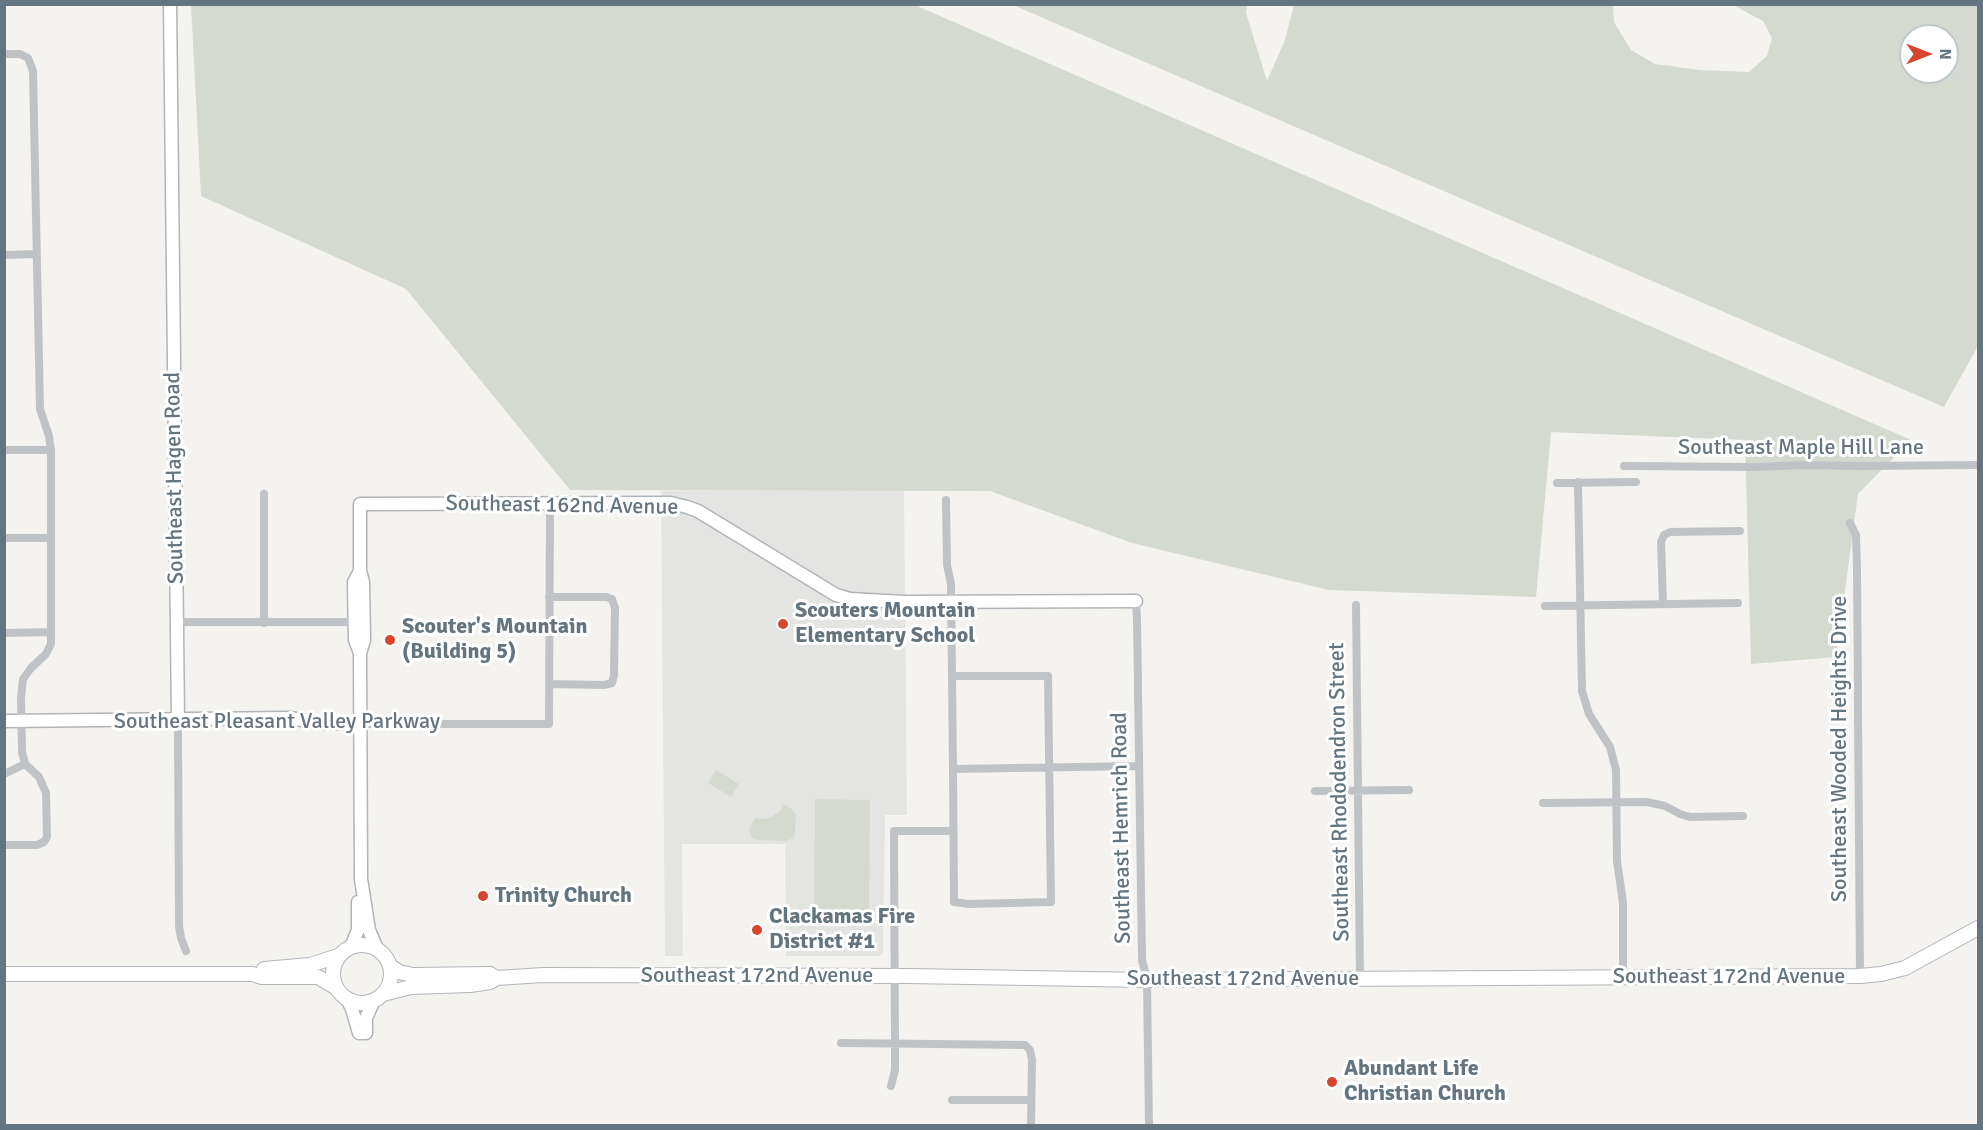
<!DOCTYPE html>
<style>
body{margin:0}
#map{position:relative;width:1983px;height:1130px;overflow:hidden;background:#f4f3f0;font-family:Signika,sans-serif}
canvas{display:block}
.frame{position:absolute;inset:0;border:6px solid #64757f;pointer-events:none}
.north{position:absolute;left:1899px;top:24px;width:60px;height:60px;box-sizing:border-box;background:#fff;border:2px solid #c1c8cc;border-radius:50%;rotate:90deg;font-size:16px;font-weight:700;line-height:24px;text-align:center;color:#64757f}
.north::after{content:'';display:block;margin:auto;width:21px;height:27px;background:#d7462c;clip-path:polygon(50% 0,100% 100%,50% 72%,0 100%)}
</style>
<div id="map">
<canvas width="1983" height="1130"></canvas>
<div class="frame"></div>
<div class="north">N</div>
</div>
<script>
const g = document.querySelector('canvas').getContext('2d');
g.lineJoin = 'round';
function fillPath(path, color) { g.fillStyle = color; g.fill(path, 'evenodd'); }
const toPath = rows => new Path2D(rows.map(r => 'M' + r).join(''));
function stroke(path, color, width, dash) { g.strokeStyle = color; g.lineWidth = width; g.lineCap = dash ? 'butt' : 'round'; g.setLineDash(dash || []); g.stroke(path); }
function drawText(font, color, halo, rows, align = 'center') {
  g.font = font + ' Signika,sans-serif'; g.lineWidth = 6; g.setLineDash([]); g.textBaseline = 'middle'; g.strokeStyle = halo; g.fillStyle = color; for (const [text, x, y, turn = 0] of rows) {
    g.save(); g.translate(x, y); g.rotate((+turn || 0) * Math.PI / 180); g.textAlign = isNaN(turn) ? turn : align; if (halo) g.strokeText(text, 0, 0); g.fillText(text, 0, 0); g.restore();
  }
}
fillPath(toPath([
 [904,490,907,815,885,815,883,952,880,956,786,956,785,844,682,844,683,956,665,956,661,491]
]), '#e4e5e3');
fillPath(toPath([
 [191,5,915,5,1911,440,1858,494,1836,657,1751,664,1745,440,1551,432,1536,597,1329,590,1132,543,990,491,570,490,406,289,201,196],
 [1013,5,1247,5,1246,13,1267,81,1285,40,1294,5,1613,5,1614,22,1631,50,1655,64,1700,70,1749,72,1767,56,1772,38,1763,21,1733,5,1978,5,1978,346,1944,407],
 [1911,36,1947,36,1947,72,1911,72],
 [716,770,739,784,731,797,708,783],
 [815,799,870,800,869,921,814,921],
 [783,804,791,808,796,815,795,833,793,838,787,841,757,840,752,838,749,830,755,818,765,819,773,816,780,811]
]), '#d5dad1');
const secondary = toPath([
 [170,4,178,720],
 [360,571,354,582,355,640,360,653],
 [4,721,290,718,320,723,361,724],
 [351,947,358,930,358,902],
 [377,949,369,930,361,879,360,653,364,640,363,582,360,571,360,504,671,503,687,507,698,511,836,595,850,599,904,602,1136,601],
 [347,999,352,1009,359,1033,366,1033,366,1018,374,1000]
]);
const primary = toPath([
 '333 974a29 29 0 1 1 58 0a29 29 0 1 1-58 0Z',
 [390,966,399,972,413,975,490,974,495,977],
 [264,969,310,965,338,956],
 [4,974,253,974,261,977,318,977,335,987],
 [383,994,411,987,470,985,490,982,497,978,543,975,909,976,1147,980,1860,976,1881,974,1905,968,1978,928]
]);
stroke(secondary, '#afb5b8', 15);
stroke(primary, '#b0b5b8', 16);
stroke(toPath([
 [4,54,20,54,28,58,33,71,40,409,49,436,51,450,51,644,46,654,31,668,23,679,21,698,22,752,25,764,39,777,46,793,47,837,44,842,37,845,4,845],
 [4,255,35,254],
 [4,450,51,450],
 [1624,466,1755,467,1804,465,1860,466,1978,465],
 [1578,482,1582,691,1589,714,1610,747,1616,770,1617,861,1623,903,1623,978],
 [1557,483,1636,482],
 [264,494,264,623],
 [946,500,947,565,951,584,952,676,953,769,954,902,969,904,1051,902,1048,676,952,676],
 [1850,523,1856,535,1857,568,1860,976],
 [4,538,51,538],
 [549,597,606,597,612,599,615,608,614,675,612,683,604,685,549,684],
 [1136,601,1137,619,1142,960,1147,980,1149,1126],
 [1663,603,1661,542,1664,535,1670,532,1740,531],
 [1356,605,1360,979],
 [1545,606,1738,603],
 [177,622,354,622],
 [4,633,51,632],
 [178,720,179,926,181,938,186,951],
 [361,724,549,724,550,504],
 [953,769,1138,766],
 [4,774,25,764],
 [1315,791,1409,790],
 [1543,803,1647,802,1665,806,1680,814,1690,817,1743,816],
 [841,1043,1025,1045,1030,1050,1032,1060,1031,1126],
 [891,1086,895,1070,895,1044,894,831,953,831],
 [952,1100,1031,1100]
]), '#bfc3c6', 8);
stroke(secondary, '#fff', 12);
stroke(primary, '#fff', 14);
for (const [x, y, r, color] of [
 [783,624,6,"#d7462c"],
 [390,640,6,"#d7462c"],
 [483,896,6,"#d7462c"],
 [757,930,6,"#d7462c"],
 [1332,1082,6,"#d7462c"]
]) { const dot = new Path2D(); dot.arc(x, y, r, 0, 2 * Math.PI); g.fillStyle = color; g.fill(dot); stroke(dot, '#fff', 2); }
drawText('22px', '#64757f', '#fff', [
 ["Southeast Maple Hill Lane",1801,448],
 ["Southeast Hagen Road",175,478,-91],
 ["Southeast 162nd Avenue",562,506,1],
 ["Southeast Pleasant Valley Parkway",277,722],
 ["Southeast Wooded Heights Drive",1840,749,-90],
 ["Southeast Rhododendron Street",1340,792,-91],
 ["Southeast Hemrich Road",1122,828,-91],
 ["Southeast 172nd Avenue",757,976],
 ["Southeast 172nd Avenue",1729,977],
 ["Southeast 172nd Avenue",1243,979]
]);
drawText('bold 22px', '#64757f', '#fff', [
 ["Scouters Mountain",795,611],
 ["Elementary School",795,636],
 ["Scouter's Mountain",402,627],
 ["(Building 5)",402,652],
 ["Trinity Church",495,896],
 ["Clackamas Fire",769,917],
 ["District #1",769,942],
 ["Abundant Life",1344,1069],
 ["Christian Church",1344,1094]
], 'left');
</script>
